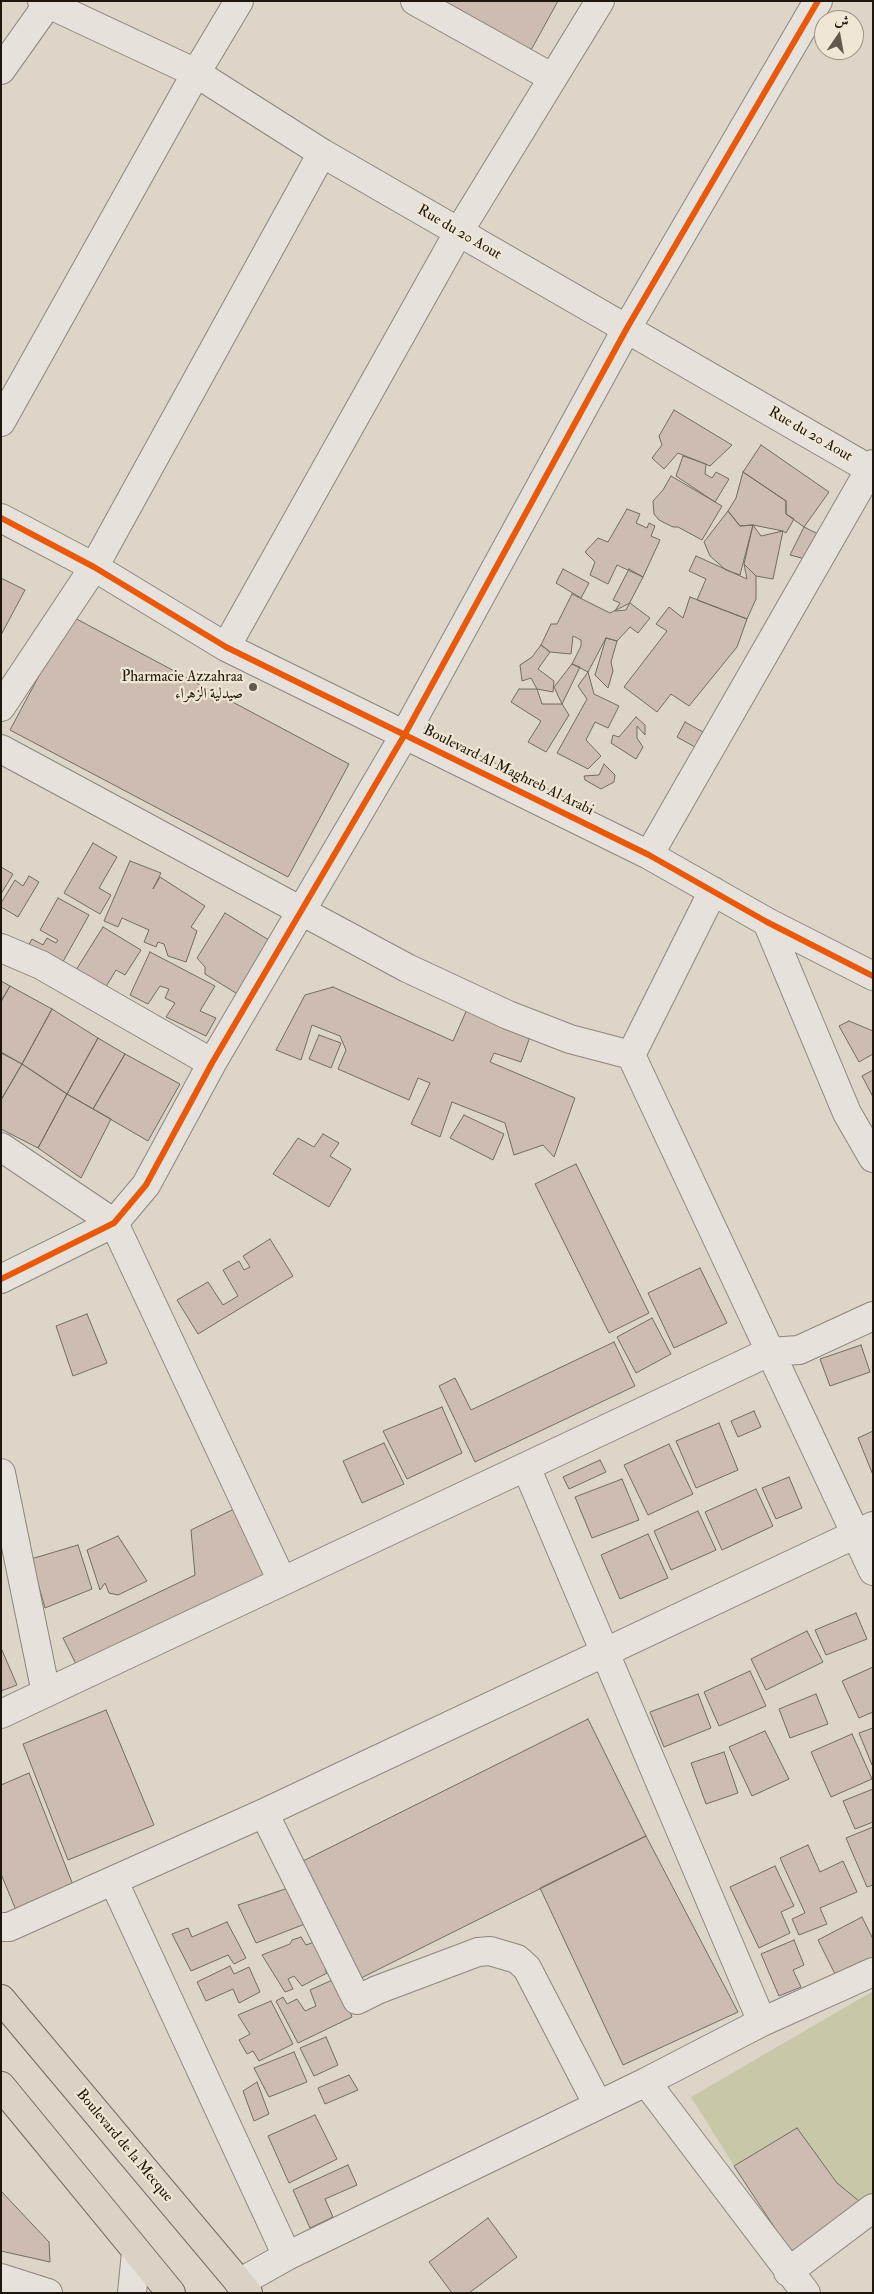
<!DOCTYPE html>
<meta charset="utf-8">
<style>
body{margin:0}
#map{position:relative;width:874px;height:2294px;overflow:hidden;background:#ddd5c8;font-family:"IM FELL Double Pica",Amiri,serif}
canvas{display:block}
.frame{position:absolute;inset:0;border:2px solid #1f160d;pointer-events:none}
.north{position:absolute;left:814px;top:10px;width:50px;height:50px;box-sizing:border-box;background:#efe6d5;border:1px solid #9c9385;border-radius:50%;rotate:12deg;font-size:14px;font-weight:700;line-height:20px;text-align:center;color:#1f160d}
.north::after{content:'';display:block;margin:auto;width:18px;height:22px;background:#62594e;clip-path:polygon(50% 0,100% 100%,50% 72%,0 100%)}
</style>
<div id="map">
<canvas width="874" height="2294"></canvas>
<div class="frame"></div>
<div class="north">ش</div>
</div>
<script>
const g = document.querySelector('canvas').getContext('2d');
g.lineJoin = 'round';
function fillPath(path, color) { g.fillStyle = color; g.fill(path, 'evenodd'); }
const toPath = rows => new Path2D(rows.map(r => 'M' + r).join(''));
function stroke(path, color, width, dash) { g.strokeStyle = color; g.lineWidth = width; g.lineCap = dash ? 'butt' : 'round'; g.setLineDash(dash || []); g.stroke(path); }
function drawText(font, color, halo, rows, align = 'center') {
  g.font = font + ' "IM FELL Double Pica",Amiri,serif'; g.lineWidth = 4.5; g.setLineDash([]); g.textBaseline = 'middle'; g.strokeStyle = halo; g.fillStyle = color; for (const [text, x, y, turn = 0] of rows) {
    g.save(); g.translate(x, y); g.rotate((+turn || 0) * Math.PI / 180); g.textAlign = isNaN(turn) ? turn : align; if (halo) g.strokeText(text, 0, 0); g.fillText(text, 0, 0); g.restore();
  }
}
fillPath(toPath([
 [873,1991,873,2200,865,2206,837,2183,797,2129,734,2166,691,2097]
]), '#c8c8a9');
const building = toPath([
 [446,1,558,1,531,50,444,4,446,1],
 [674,410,732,445,710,466,678,453,664,469,652,458,662,445,659,436,674,410],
 [761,445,829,492,804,527,786,514,786,501,743,472,761,445],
 [683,456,706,464,705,474,712,478,716,472,729,479,715,502,676,476,683,456],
 [743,472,786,501,786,514,794,519,786,533,783,531,761,536,753,525,740,526,728,511,736,498,743,472],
 [671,476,722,506,702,540,678,527,673,527,659,520,654,514,653,501,663,490,671,476],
 [627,509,640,514,636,523,647,528,649,523,655,526,651,536,660,540,643,577,617,565,608,584,590,575,595,562,585,552,598,538,608,542,627,509],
 [728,511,740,526,753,525,740,575,726,570,710,556,704,542,728,511],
 [753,525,783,531,773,579,756,576,744,564,753,525],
 [804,527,830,540,809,560,790,555,804,527],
 [696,556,747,579,744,564,756,576,756,599,747,619,697,600,706,579,689,571,696,556],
 [563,569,589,583,581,598,556,583,563,569],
 [629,569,643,577,626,610,615,611,620,603,613,600,629,569],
 [1,578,25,590,1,635,1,578],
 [572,594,610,613,630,603,650,618,638,633,630,627,617,641,606,638,588,672,572,664,581,646,581,640,573,636,571,654,550,652,541,645,551,624,557,624,572,594],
 [690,597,747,619,737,647,689,706,671,694,657,712,624,687,667,631,656,624,669,607,683,618,690,597],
 [71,616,349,764,288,877,10,730,71,616],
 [606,638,617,641,611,662,613,671,608,688,595,675,606,638],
 [541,645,550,652,538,669,554,681,553,692,537,689,531,678,522,681,520,665,532,657,541,645],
 [572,664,580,667,562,704,554,687,572,664],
 [588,672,594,694,619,706,608,728,595,722,586,740,601,756,588,769,557,753,587,699,578,686,588,672],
 [519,689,537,689,542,704,562,704,569,715,546,752,528,742,541,721,511,702,519,689],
 [636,717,645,725,645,735,637,726,637,738,643,747,636,759,611,743,613,735,619,737,636,717],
 [685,722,703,732,695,747,677,737,685,722],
 [604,764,615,775,614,782,601,789,585,780,584,776,599,775,604,764],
 [93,843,117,857,99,888,111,895,100,914,64,893,93,843],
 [130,861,161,873,153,889,160,877,205,906,191,927,197,931,186,962,168,956,164,944,158,942,156,947,144,942,149,930,122,918,118,927,104,921,130,861],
 [1,867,13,874,1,894,1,867],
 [29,876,39,882,18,917,1,907,1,903,15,880,23,886,29,876],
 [58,898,89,915,60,967,27,948,32,939,43,945,47,938,56,943,58,940,40,930,58,898],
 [225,913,277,945,244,998,205,974,205,967,197,958,225,913],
 [103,927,141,950,125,975,116,970,101,995,71,978,103,927],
 [150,952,215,986,200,1011,216,1018,206,1036,166,1017,175,1003,165,998,169,989,160,986,148,1004,130,995,150,952],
 [1,981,10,986,1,1002,1,981],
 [10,986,52,1009,22,1064,1,1053,1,1001,10,986],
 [333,987,453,1041,468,1007,531,1034,521,1062,494,1053,490,1062,575,1098,554,1157,543,1145,514,1155,505,1123,452,1102,440,1137,411,1124,430,1083,418,1078,409,1100,338,1069,346,1050,340,1036,312,1025,301,1060,276,1050,305,995,333,987],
 [52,1009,98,1038,67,1094,22,1064,52,1009],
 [849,1021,873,1031,873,1054,859,1062,839,1026,849,1021],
 [319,1035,341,1043,331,1068,309,1059,319,1035],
 [98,1038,125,1054,93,1109,67,1094,98,1038],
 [1,1052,22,1064,1,1100,1,1052],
 [125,1054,180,1084,148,1141,93,1109,125,1054],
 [22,1064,67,1094,38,1148,1,1129,1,1100,22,1064],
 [873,1070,873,1097,862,1076,873,1070],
 [67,1094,111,1119,81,1178,38,1148,67,1094],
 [464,1115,504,1134,493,1160,450,1138,464,1115],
 [323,1134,339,1143,330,1156,351,1169,329,1207,273,1174,298,1138,314,1147,323,1134],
 [576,1164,649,1313,609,1333,535,1184,576,1164],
 [270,1239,293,1276,198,1334,177,1300,208,1282,223,1305,238,1296,223,1270,239,1261,244,1270,250,1267,243,1256,270,1239],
 [700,1268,727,1323,674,1348,648,1293,700,1268],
 [87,1314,107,1363,73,1376,56,1326,87,1314],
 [652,1318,671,1354,636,1373,617,1337,652,1318],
 [614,1342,635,1386,475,1462,439,1386,455,1378,471,1410,614,1342],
 [861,1345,870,1372,830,1386,820,1359,861,1345],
 [442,1407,462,1453,407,1479,383,1431,442,1407],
 [754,1411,761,1427,738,1437,731,1421,754,1411],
 [719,1423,738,1470,696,1488,676,1441,719,1423],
 [873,1431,873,1475,858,1438,873,1431],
 [384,1443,404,1484,362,1503,343,1461,384,1443],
 [669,1444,693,1494,648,1515,624,1465,669,1444],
 [600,1460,606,1472,569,1489,563,1477,600,1460],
 [789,1477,802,1508,776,1519,762,1488,789,1477],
 [622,1479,639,1520,592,1538,575,1497,622,1479],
 [756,1489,773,1526,722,1550,705,1512,756,1489],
 [234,1509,266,1576,77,1666,63,1638,195,1575,191,1530,234,1509],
 [698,1511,716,1550,671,1570,654,1531,698,1511],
 [648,1534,668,1578,620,1599,601,1555,648,1534],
 [118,1536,147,1581,118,1595,109,1593,105,1583,100,1590,87,1550,118,1536],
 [78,1545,92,1589,45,1608,31,1559,78,1545],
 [856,1613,867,1639,826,1655,815,1630,856,1613],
 [807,1631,823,1662,766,1690,751,1659,807,1631],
 [1,1648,17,1685,1,1691,1,1648],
 [873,1667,873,1712,859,1718,842,1681,873,1667],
 [750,1671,766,1706,719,1726,704,1692,750,1671],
 [698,1694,711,1728,664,1747,650,1712,698,1694],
 [816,1694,828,1724,790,1738,779,1709,816,1694],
 [106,1710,154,1825,68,1860,23,1744,106,1710],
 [588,1719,646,1836,355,1981,297,1864,588,1719],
 [873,1728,873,1765,872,1765,859,1733,873,1728],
 [765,1731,789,1779,752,1796,729,1747,765,1731],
 [852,1734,872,1779,831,1797,811,1752,852,1734],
 [724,1752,738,1793,706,1804,691,1763,724,1752],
 [29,1773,75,1890,18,1915,1,1874,1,1785,29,1773],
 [873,1789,873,1822,855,1829,843,1801,873,1789],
 [873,1827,873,1885,867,1887,846,1838,873,1827],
 [646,1836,738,2012,623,2065,540,1888,646,1836],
 [808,1845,820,1872,843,1861,857,1892,820,1908,827,1924,799,1935,792,1919,805,1913,780,1858,808,1845],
 [775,1866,794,1906,781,1912,790,1933,759,1948,730,1887,775,1866],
 [294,1886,310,1922,256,1943,238,1905,294,1886],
 [862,1917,873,1939,873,1958,836,1976,818,1940,862,1917],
 [227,1922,246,1958,234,1964,228,1955,191,1971,172,1934,188,1928,192,1937,227,1922],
 [301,1937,306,1945,317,1941,331,1965,325,1970,327,1973,302,1986,294,1976,288,1979,293,1989,285,1992,262,1955,290,1944,292,1940,301,1937],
 [794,1940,804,1965,793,1970,801,1987,779,1996,761,1954,794,1940],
 [230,1966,234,1974,249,1967,260,1992,239,2003,233,1989,206,2001,197,1982,230,1966],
 [337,1978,352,2017,298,2043,276,2001,283,1997,287,2004,297,1999,305,2011,316,2006,310,1990,337,1978],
 [271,2001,293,2044,259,2061,253,2051,247,2054,239,2040,250,2034,238,2015,271,2001],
 [326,2037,338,2065,314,2076,300,2048,326,2037],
 [294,2052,307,2082,269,2097,254,2068,294,2052],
 [349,2075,358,2090,325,2104,318,2088,349,2075],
 [257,2082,269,2114,254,2121,243,2091,257,2082],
 [315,2115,337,2159,289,2183,268,2136,315,2115],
 [797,2128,837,2183,865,2206,798,2257,782,2239,734,2166,797,2128],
 [348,2165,357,2185,325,2199,333,2217,310,2228,293,2190,348,2165],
 [1,2191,49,2242,50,2262,1,2251,1,2191],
 [488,2218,517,2257,469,2293,452,2293,429,2262,488,2218]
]);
fillPath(building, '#cdbcb2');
stroke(building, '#716c64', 1);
const street = toPath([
 [42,1,196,73,322,153,873,471],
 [415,1,553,78],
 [1,70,50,1],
 [1,422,196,73,239,1],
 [1,518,94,567,226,647,649,855,767,922,873,976],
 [226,647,458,233,600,1],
 [1,707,94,567,322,153],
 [1,749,407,968,508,1015,570,1039,631,1055],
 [649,855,873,464],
 [767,922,847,1113,873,1158],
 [1,948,41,965,212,1063],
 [631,1055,873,1571],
 [631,1055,713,891],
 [1,1147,114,1223,282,1581],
 [1,1279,114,1223,146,1185,212,1063,405,734,627,328,818,1],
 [526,1467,762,2022],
 [1,1473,46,1693],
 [1,1714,769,1352,799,1350,873,1316],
 [264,1813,357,2000,377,1990,478,1952,490,1951,517,1959,527,1968,598,2105],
 [114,1882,287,2256],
 [1,1927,9,1927,264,1813,873,1526],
 [646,2082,806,2293],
 [788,2272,873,2208],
 [1,2278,48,2293],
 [239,2283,287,2256,646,2082,762,2022,873,1972],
 [132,2293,136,2252]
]);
const primary = toPath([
 [1,1999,248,2293],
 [1,2086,171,2293]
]);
stroke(street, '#8c867e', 30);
stroke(primary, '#716c64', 30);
stroke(street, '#e6e1da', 28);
stroke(primary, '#d9d2c5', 28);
stroke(toPath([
 [1,518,94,567,226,647,649,855,767,922,873,976],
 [1,1279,114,1223,146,1185,212,1063,405,734,627,328,818,1]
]), '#e8590c', 6);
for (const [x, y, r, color] of [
 [253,687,5,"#62594e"]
]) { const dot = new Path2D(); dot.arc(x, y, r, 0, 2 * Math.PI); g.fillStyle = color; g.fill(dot); stroke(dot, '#efe6d5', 2); }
drawText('15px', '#1f160d', '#efe6d5', [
 ["Rue du 20 Aout",459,233,30],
 ["Rue du 20 Aout",810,435,30],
 ["Boulevard Al Maghreb Al Arabi",508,771,26],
 ["Boulevard de la Mecque",124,2146,50]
]);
drawText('15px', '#1f160d', '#efe6d5', [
 ["Pharmacie Azzahraa",243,678],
 ["صيدلية الزهراء",243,695]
], 'right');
</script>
